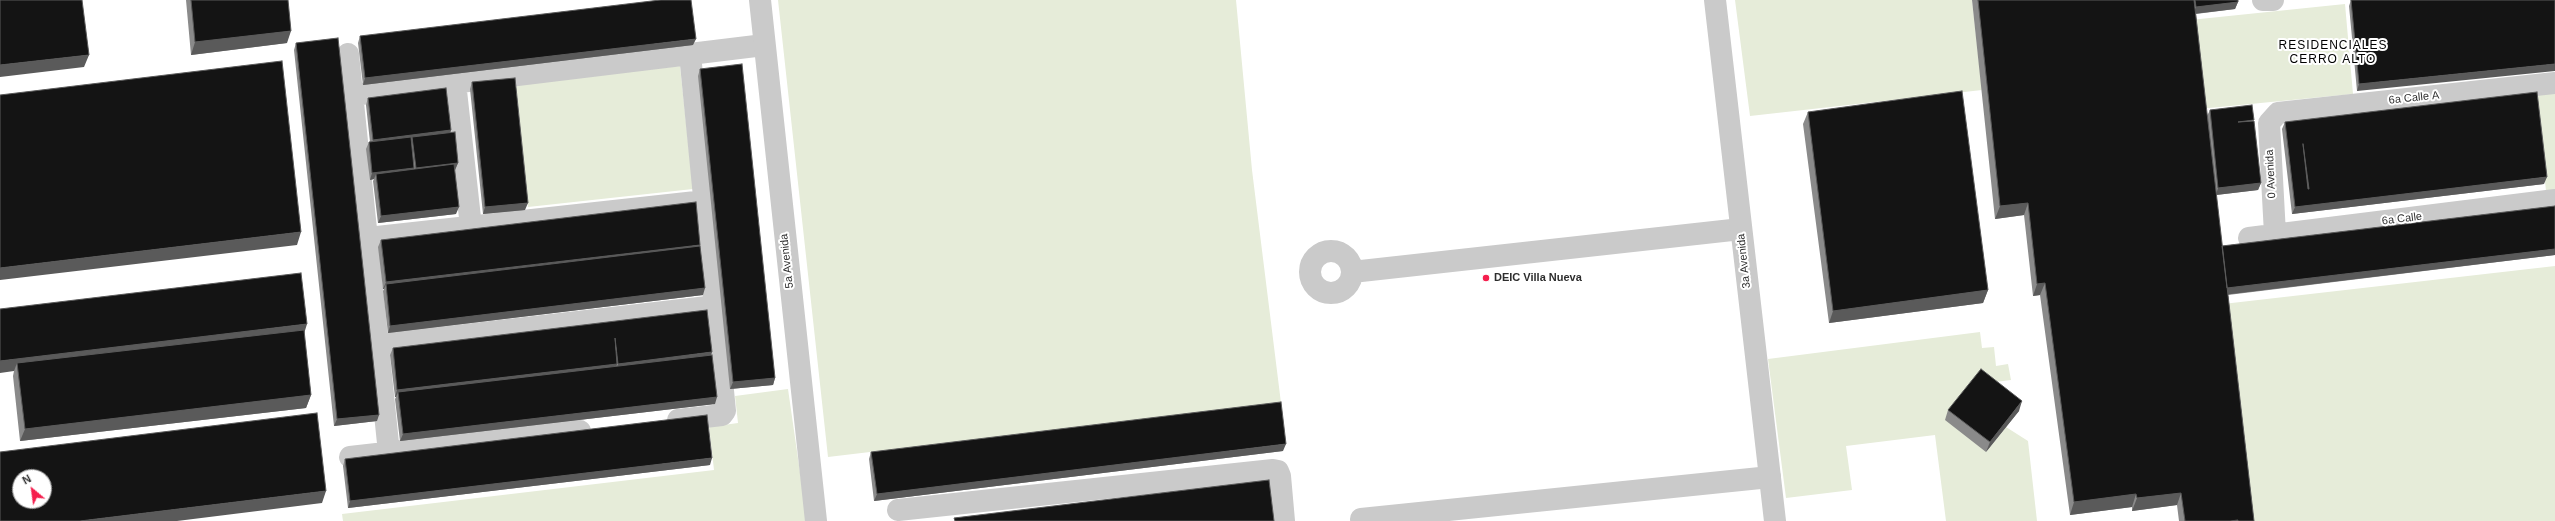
<!DOCTYPE html>
<style>
body{margin:0}
#map{position:relative;width:2555px;height:521px;overflow:hidden;background:#fff;font-family:Arial,sans-serif}
canvas{display:block}
.north{position:absolute;left:12px;top:469px;width:40px;height:40px;box-sizing:border-box;background:#fff;border:1px solid #ababab;border-radius:50%;rotate:331deg;font-size:11px;font-weight:700;line-height:16px;text-align:center;color:#2d2d2d}
.north::after{content:'';display:block;margin:auto;width:14px;height:18px;background:#f51e4d;clip-path:polygon(50% 0,100% 100%,50% 72%,0 100%)}
</style>
<div id="map">
<canvas width="2555" height="521"></canvas>
<div class="north">N</div>
</div>
<script>
const g = document.querySelector('canvas').getContext('2d');
g.lineJoin = 'round';
function fillPath(path, color) { g.fillStyle = color; g.fill(path, 'evenodd'); }
const toPath = rows => new Path2D(rows.map(r => 'M' + r).join(''));
function stroke(path, color, width, dash) { g.strokeStyle = color; g.lineWidth = width; g.lineCap = dash ? 'butt' : 'round'; g.setLineDash(dash || []); g.stroke(path); }
function drawText(font, color, halo, rows, align = 'center') {
  g.font = font + ' Arial,sans-serif'; g.lineWidth = 4; g.setLineDash([]); g.textBaseline = 'middle'; g.strokeStyle = halo; g.fillStyle = color; for (const [text, x, y, turn = 0] of rows) {
    g.save(); g.translate(x, y); g.rotate((+turn || 0) * Math.PI / 180); g.textAlign = isNaN(turn) ? turn : align; if (halo) g.strokeText(text, 0, 0); g.fillText(text, 0, 0); g.restore();
  }
}
fillPath(toPath([
 [778,0,1236,0,1252,170,1281,403,828,457],
 [1735,0,1972,0,1982,90,1750,116],
 [2345,4,2353,94,2199,109,2190,20],
 [680,66,693,189,528,207,516,84],
 [2555,92,2555,190,2546,191,2536,94],
 [2555,266,2555,521,2247,521,2223,304],
 [1980,332,1982,348,1994,347,1996,366,2008,364,2011,380,1995,382,1986,452,2006,427,2028,441,2037,521,1946,521,1935,435,1846,446,1852,490,1786,498,1768,359],
 [788,389,807,521,343,521,342,514,714,470,709,427,738,423,735,396]
]), '#e6ecd9');
stroke(toPath([
 [2263,0,2273,0],
 [348,54,389,453],
 [455,82,471,227],
 [353,95,764,45],
 [2275,234,2269,123,2278,113,2555,83],
 [368,238,705,201],
 [2249,238,2555,200],
 '1310 272a21 21 0 1 1 42 0a21 21 0 1 1-42 0Z',
 [1352,272,1741,229],
 [379,345,716,306],
 [678,420,722,415,725,411,690,54],
 [350,457,580,431],
 [898,510,1273,470,1278,471,1280,476,1284,521],
 [1361,519,1770,477]
]), '#cacaca', 22);
stroke(toPath([
 [760,0,816,521],
 [1715,0,1775,521]
]), '#cacaca', 22);
fillPath(toPath([
 [186,0,288,0,287,43,191,55],
 [1972,0,2238,0,2238,2,2235,9,2196,14,2207,116,2210,110,2253,121,2261,183,2258,190,2216,195,2222,246,2555,206,2555,255,2228,295,2254,521,2179,521,2177,505,2132,511,2132,507,2070,515,2040,295,2033,296,2024,215,1995,219],
 [2351,0,2555,0,2357,91,2349,6],
 [360,36,693,45,363,85,358,43],
 [296,43,377,421,334,426,294,50],
 [700,69,775,378,773,385,730,389,698,76],
 [472,82,525,210,483,214,470,89],
 [368,98,451,130,450,133,458,163,455,170,454,170,456,214,378,223,373,181,374,179,370,180,366,149,369,142,370,142,366,105],
 [1808,112,1988,290,1983,303,1829,323,1803,124],
 [2285,122,2544,184,2292,214,2282,129],
 [381,240,700,246,703,295,388,333,383,291,384,289,383,289,378,247],
 [0,309,304,333,311,395,306,408,20,441,13,376,14,371],
 [393,348,711,355,715,404,400,441,395,399,396,397,395,397,390,355],
 [1948,410,2019,411,1986,452,1945,420],
 [1283,451,874,501,869,459,871,452],
 [345,459,710,465,348,508,343,466]
]), '#8a8a8a');
fillPath(toPath([
 [2238,2,2235,9,2193,14,2196,7],
 [291,31,287,43,191,55,195,42],
 [696,39,693,45,363,85,365,78],
 [89,55,84,67,0,77,0,65],
 [2555,64,2555,71,2357,91,2359,84],
 [451,130,449,137,412,137,410,142,370,147,373,140],
 [458,163,455,170,413,175,416,168],
 [414,168,412,175,376,174,374,179,370,180,372,173],
 [2547,177,2544,184,2292,214,2295,207],
 [2261,183,2258,190,2216,195,2218,188],
 [528,203,525,210,483,214,485,207],
 [2028,203,2024,215,1995,219,2000,206],
 [459,207,456,214,378,223,381,216],
 [301,232,297,245,0,280,0,268],
 [700,245,698,252,386,284,384,289,383,289,386,282],
 [2555,249,2555,255,2223,295,2226,288],
 [2045,283,2040,295,2033,296,2037,284],
 [705,288,703,295,388,333,390,326],
 [1988,290,1983,303,1829,323,1833,311],
 [307,324,303,337,17,363,14,371,0,373,0,361],
 [712,352,710,359,616,371,618,364],
 [617,364,615,371,398,392,396,397,395,397,397,390],
 [775,378,773,385,730,389,733,382],
 [311,395,306,408,20,441,25,429],
 [717,397,715,404,400,441,403,434],
 [2022,401,2019,411,1986,452,1990,442],
 [379,415,377,421,334,426,337,419],
 [1286,444,1283,451,874,501,877,494],
 [712,458,710,465,348,508,350,501],
 [326,491,322,503,177,521,80,521],
 [2181,493,2177,505,2132,511,2137,498],
 [2136,494,2132,507,2070,515,2074,502]
]), '#5a5a5a');
const building = toPath([
 [0,0,82,0,89,55,0,65,0,0],
 [191,0,288,0,291,31,195,42,191,0],
 [660,0,691,0,696,39,365,78,360,36,660,0],
 [1978,0,2194,0,2254,521,2238,521,2238,520,2230,521,2185,521,2181,493,2137,498,2136,494,2074,502,2045,283,2037,284,2028,203,2000,206,1978,0],
 [2195,0,2238,0,2238,2,2196,7,2195,0],
 [2351,0,2555,0,2555,64,2359,84,2351,0],
 [338,38,379,415,337,419,296,43,338,38],
 [282,61,301,232,0,268,0,95,282,61],
 [742,64,775,378,733,382,700,69,742,64],
 [515,78,528,203,485,207,472,82,515,78],
 [446,88,451,130,373,140,368,98,446,88],
 [1962,91,1988,290,1833,311,1808,112,1962,91],
 [2537,92,2547,177,2295,207,2285,122,2537,92],
 [2303,144,2309,189,2308,189,2303,144],
 [2252,105,2254,120,2238,122,2254,121,2261,183,2218,188,2210,110,2252,105],
 [455,132,458,163,416,168,412,137,455,132],
 [411,137,414,168,372,173,369,142,411,137],
 [454,164,459,207,381,216,376,174,454,164],
 [696,202,700,245,386,282,381,240,696,202],
 [2555,206,2555,249,2227,288,2222,246,2555,206],
 [700,246,705,288,390,326,386,284,700,246],
 [301,273,307,324,0,361,0,309,301,273],
 [707,310,712,352,618,364,615,338,617,364,397,390,393,348,707,310],
 [304,330,311,395,25,429,17,363,304,330],
 [712,355,717,397,403,434,398,392,712,355],
 [1981,369,2022,401,1990,442,1948,410,1981,369],
 [1281,402,1286,444,877,494,871,452,1281,402],
 [317,413,326,491,80,521,0,521,0,452,317,413],
 [20,477,44,477,44,501,20,501,20,477],
 [707,415,712,458,350,501,345,459,707,415],
 [1269,480,1274,521,955,521,954,518,1269,480]
]);
fillPath(building, '#141414');
stroke(building, '#5a5a5a', 1);
for (const [x, y, r, color] of [
 [1486,278,4,"#f51e4d"]
]) { const dot = new Path2D(); dot.arc(x, y, r, 0, 2 * Math.PI); g.fillStyle = color; g.fill(dot); stroke(dot, '#fff', 1.5); }
drawText('11px', '#2d2d2d', '#fff', [
 ["6a Calle A",2414,98,-6],
 ["0 Avenida",2271,174,-93],
 ["6a Calle",2402,219,-7],
 ["5a Avenida",787,261,-96],
 ["3a Avenida",1744,261,-96]
]);
drawText('bold 11px', '#2d2d2d', '#fff', [
 ["DEIC Villa Nueva",1494,278]
], 'left');
g.letterSpacing = '1px';
drawText('12px', '#000', '#fff', [
 ["RESIDENCIALES",2333,46],
 ["CERRO ALTO",2333,60]
]);
g.letterSpacing = '0px';
</script>
